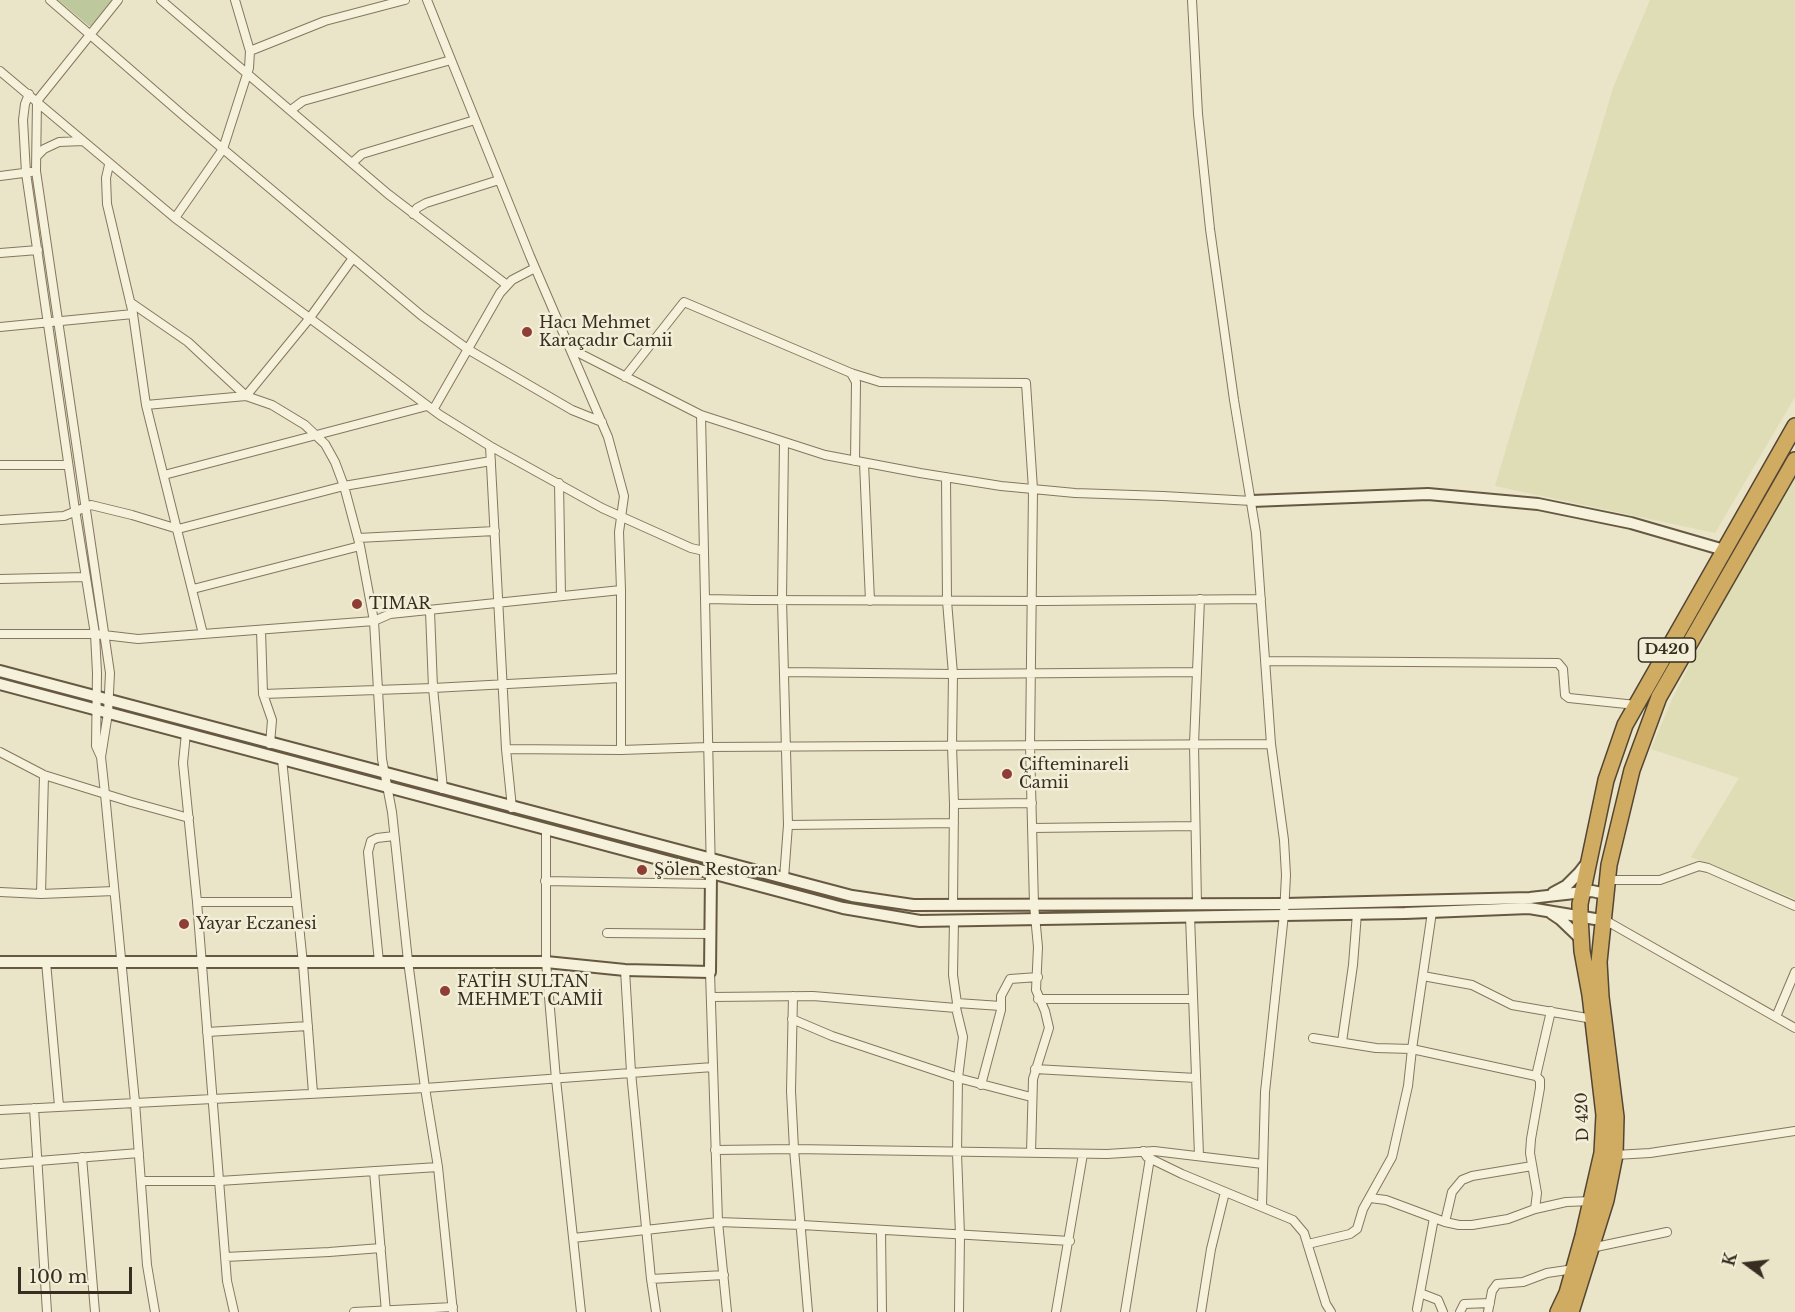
<!DOCTYPE html>
<meta charset="utf-8">
<style>
body{margin:0}
#map{position:relative;width:1795px;height:1312px;overflow:hidden;background:#eae4c8;font-family:"Libre Baskerville",serif}
canvas{display:block}
.north{position:absolute;left:1717px;top:1234px;width:60px;height:60px;-webkit-text-stroke:4px #f2eed7;paint-order:stroke;rotate:285deg;font-size:16px;font-weight:700;line-height:24px;text-align:center;color:#372e21}
.north::after{content:'';display:block;margin:auto;width:21px;height:27px;background:#372e21;clip-path:polygon(50% 0,100% 100%,50% 72%,0 100%)}
.scale{position:absolute;left:18px;top:1267px;width:114px;height:27px;box-sizing:border-box;border:3px solid #372e21;border-top:0;padding-left:8px;font-size:18px;line-height:21px;white-space:nowrap;color:#372e21;-webkit-text-stroke:4px #f2eed7;paint-order:stroke}
</style>
<div id="map">
<canvas width="1795" height="1312"></canvas>
<div class="north">K</div>
<div class="scale">100 m</div>
</div>
<script>
const g = document.querySelector('canvas').getContext('2d');
g.lineJoin = 'round';
function fillPath(path, color) { g.fillStyle = color; g.fill(path, 'evenodd'); }
const toPath = rows => new Path2D(rows.map(r => 'M' + r).join(''));
function stroke(path, color, width, dash) { g.strokeStyle = color; g.lineWidth = width; g.lineCap = dash ? 'butt' : 'round'; g.setLineDash(dash || []); g.stroke(path); }
function drawText(font, color, halo, rows, align = 'center') {
  g.font = font + ' "Libre Baskerville",serif'; g.lineWidth = 5; g.setLineDash([]); g.textBaseline = 'middle'; g.strokeStyle = halo; g.fillStyle = color; for (const [text, x, y, turn = 0] of rows) {
    g.save(); g.translate(x, y); g.rotate((+turn || 0) * Math.PI / 180); g.textAlign = isNaN(turn) ? turn : align; if (halo) g.strokeText(text, 0, 0); g.fillText(text, 0, 0); g.restore();
  }
}
fillPath(toPath([
 [1650,0,1795,0,1795,397,1715,533,1495,486,1613,88],
 [1795,473,1795,899,1691,857,1739,778,1651,749,1673,697,1742,565]
]), '#dfddb6');
fillPath(toPath([
 [58,0,115,0,93,26,89,26]
]), '#bec89d');
const street = toPath([
 [50,0,185,117,422,316,469,350,572,410,602,422],
 [161,0,388,194,507,285],
 [427,0,530,256,608,437,624,496,619,532,621,590,621,750],
 [1192,0,1198,114,1210,229,1234,400,1256,533,1271,744,1284,840,1286,875,1284,914,1265,1092,1262,1206],
 [250,51,325,21,405,0],
 [0,71,175,218,440,415,490,446,602,508,691,548,704,551],
 [29,94,25,104,23,120,26,173,74,503,95,634,97,673,96,746,101,757,105,794,135,1102,147,1265,155,1312],
 [291,110,303,101,451,60],
 [37,156,44,149,59,142,83,141],
 [352,163,362,154,475,120],
 [109,165,106,178,107,204,133,314,146,405,203,634],
 [0,176,31,172],
 [413,214,417,208,426,203,499,180],
 [175,218,223,149,249,68,250,51,235,0],
 [0,253,38,250],
 [130,302,188,342,246,396,309,319,353,258],
 [0,327,133,314],
 [571,349,701,415,825,455,920,473,1001,486,1075,493,1163,496,1252,501],
 [851,373,856,382,855,461],
 [625,377,684,302,851,373,880,382,1026,383,1033,489,1030,745,1034,905,1038,947,1036,990,1045,1011,1049,1028,1033,1079,1031,1153],
 [146,405,246,396,272,405,305,425,325,444,335,462,344,486,360,546,374,621,382,759,392,812,408,961,425,1088,438,1167,453,1312],
 [433,410,500,293,512,280,535,268],
 [701,415,711,874],
 [490,446,506,749,512,808],
 [864,463,870,601],
 [0,465,68,465],
 [164,475,427,406],
 [946,477,947,601,953,674,952,746,954,804,953,905],
 [559,483,561,596],
 [0,520,64,516,91,505,132,515,178,529,344,486,491,461],
 [358,538,495,531],
 [0,579,86,577],
 [193,589,360,546],
 [706,599,753,600,1044,601,1261,599],
 [430,611,433,688,443,789],
 [261,630,263,694,272,720,270,744],
 [0,634,95,634,138,639,203,634,374,621,390,614,621,590],
 [1265,661,1558,663,1563,669,1565,695,1569,698,1636,705],
 [785,672,953,674,1197,672],
 [263,694,433,688,620,678],
 [186,733,183,763,197,902,227,1281,234,1312],
 [506,749,621,750,708,747,1271,744],
 [0,752,44,775,131,802,189,818],
 [101,757,108,713,110,673,36,171,37,101,118,0],
 [282,759,303,964,313,1093],
 [954,804,1032,803],
 [788,825,954,823],
 [1032,828,1195,826],
 [546,830,546,962,556,1079,581,1312],
 [784,878,788,825,782,600,784,443],
 [1607,880,1660,880,1699,866,1708,868,1795,906],
 [545,881,711,884],
 [0,892,41,894,114,891],
 [41,894,44,775],
 [197,902,296,902],
 [1197,904,1194,744,1200,599],
 [1190,916,1199,1155],
 [1603,919,1795,1028],
 [954,920,953,975,957,1003,956,1008,963,1037,958,1078,957,1153,960,1235,959,1312],
 [607,933,710,934],
 [46,962,59,1106],
 [379,962,368,852,371,841,377,838,394,836],
 [625,970,631,1072,651,1279,656,1312],
 [710,972,718,1222,727,1312],
 [1423,976,1472,985,1512,1005,1593,1019],
 [793,996,791,1091,794,1149,808,1312],
 [711,997,813,996,956,1008],
 [1038,999,1193,999],
 [957,1003,1001,1006],
 [1776,1017,1795,972],
 [792,1019,832,1036,958,1078,1031,1097],
 [207,1032,308,1026],
 [1313,1038,1376,1048,1412,1049,1536,1076],
 [1342,1042,1353,965,1357,913],
 [1035,1069,1196,1078],
 [981,1085,1001,1010,1001,996,1010,979,1038,977],
 [34,1108,47,1312],
 [0,1110,425,1088,713,1067],
 [715,1150,794,1149,1107,1154,1154,1151,1263,1164],
 [1143,1151,1147,1157,1182,1174,1293,1220,1304,1233,1326,1304,1331,1312],
 [1615,1155,1650,1153,1795,1131],
 [82,1157,95,1312],
 [0,1164,139,1153],
 [374,1171,386,1312],
 [141,1181,219,1181,438,1167],
 [1370,1198,1386,1200,1445,1222,1459,1225,1472,1225,1508,1219,1535,1209,1566,1202,1592,1201],
 [1535,1209,1537,1193,1530,1153,1531,1139,1540,1088,1540,1080,1536,1076,1551,1011],
 [1445,1222,1452,1192,1462,1180,1472,1176,1532,1166],
 [881,1230,882,1312],
 [573,1238,718,1222,802,1225,1070,1241],
 [1308,1244,1350,1234,1357,1229,1363,1209,1392,1157,1408,1086,1412,1049,1432,912],
 [1591,1248,1667,1232],
 [225,1257,329,1252,381,1248],
 [651,1279,724,1275],
 [1420,1293,1438,1300,1443,1312],
 [1417,1309,1434,1218],
 [354,1312,453,1307],
 [1056,1312,1083,1154],
 [1125,1312,1150,1158],
 [1201,1312,1211,1249,1225,1192],
 [1460,1312,1464,1304,1490,1303],
 [1488,1312,1492,1291,1497,1284,1523,1282,1547,1273,1574,1269]
]);
const secondary = toPath([
 [1252,501,1428,494,1538,504,1631,523,1724,550],
 [0,671,852,896,913,905,1285,904,1530,898,1592,891,1601,893,1605,896],
 [0,684,843,908,920,921,1405,913,1529,908,1595,919,1603,919],
 [1553,893,1566,886,1579,873,1586,864],
 [1551,913,1560,919,1582,940],
 [0,962,546,962,625,970,710,972,711,874]
]);
const highway = toPath([
 [1558,1312,1567,1293,1583,1236,1602,1153,1604,1115,1590,995,1582,951,1580,917,1580,904,1606,780,1625,725,1795,426],
 [1571,1312,1606,1200,1615,1155,1616,1117,1601,997,1599,962,1609,865,1632,770,1659,697,1795,460]
]);
stroke(street, '#85775f', 10);
stroke(secondary, '#675842', 14);
stroke(highway, '#534533', 18);
stroke(street, '#f6f1db', 8);
stroke(secondary, '#f6f1db', 10);
stroke(highway, '#d0ac62', 15);
for (const [x, y, r, color] of [
 [527,332,6,"#8e3e35"],
 [357,604,6,"#8e3e35"],
 [1007,774,6,"#8e3e35"],
 [642,870,6,"#8e3e35"],
 [184,924,6,"#8e3e35"],
 [445,991,6,"#8e3e35"]
]) { const dot = new Path2D(); dot.arc(x, y, r, 0, 2 * Math.PI); g.fillStyle = color; g.fill(dot); stroke(dot, '#f2eed7', 2); }
for (const [x, y, w] of [
 [1667,650,57]
]) { const box = new Path2D(); box.roundRect(x - w / 2, y - 12, w, 24, 4.5); g.fillStyle = '#f2eed7'; g.fill(box); stroke(box, '#372e21', 1.5); }
drawText('bold 15px', '#372e21', null, [
 ["D420",1667,650]
]);
drawText('16px', '#372e21', '#f2eed7', [
 ["Hacı Mehmet",539,323],
 ["Karaçadır Camii",539,341],
 ["TIMAR",369,604],
 ["Çifteminareli",1019,765],
 ["Camii",1019,783],
 ["Şölen Restoran",654,870],
 ["Yayar Eczanesi",196,924],
 ["FATİH SULTAN",457,982],
 ["MEHMET CAMİİ",457,1000]
], 'left');
drawText('16px', '#372e21', '#f2eed7', [
 ["D 420",1583,1117,-92]
]);
</script>
